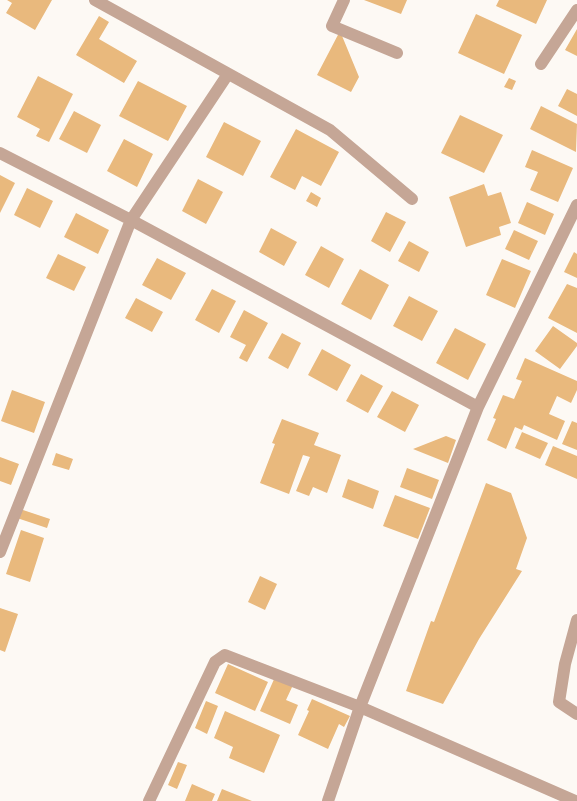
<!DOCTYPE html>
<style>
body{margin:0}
canvas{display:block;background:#fdf9f4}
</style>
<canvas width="577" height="801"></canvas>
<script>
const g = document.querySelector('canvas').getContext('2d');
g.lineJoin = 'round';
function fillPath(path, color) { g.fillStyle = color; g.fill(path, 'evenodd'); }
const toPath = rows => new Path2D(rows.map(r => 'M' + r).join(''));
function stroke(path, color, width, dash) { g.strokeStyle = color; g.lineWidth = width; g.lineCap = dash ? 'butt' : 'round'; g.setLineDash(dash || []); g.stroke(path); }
fillPath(toPath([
 [7,0,52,0,35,30,6,13,12,3],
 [364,0,407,0,401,14],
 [499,0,547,0,536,24,496,6],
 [476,14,522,35,504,74,458,53],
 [99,16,109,22,99,39,137,61,124,83,76,55],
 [577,29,577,56,565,50],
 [340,31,359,77,351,92,317,75],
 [38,76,73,94,49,142,36,136,40,129,17,117],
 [509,78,516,81,512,90,504,87],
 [138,81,187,106,168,141,119,116],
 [567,89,577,94,577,116,558,106],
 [541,106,577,124,576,152,530,129],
 [74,111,101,125,87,153,59,139],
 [460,115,503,135,484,173,441,153],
 [224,122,261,141,243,176,206,157],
 [296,129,339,152,321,186,302,176,295,190,270,177],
 [124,139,153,154,137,187,107,171],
 [532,150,573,168,558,202,530,190,538,172,525,167],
 [0,175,15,183,0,213],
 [198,179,223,192,206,224,182,211],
 [484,184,488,196,501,192,511,223,499,227,501,235,466,247,449,197],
 [27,188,53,201,40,228,14,215],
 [311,192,321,198,317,207,306,201],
 [527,202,554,214,545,235,518,223],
 [386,212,406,222,390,252,371,241],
 [76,213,109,230,98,254,64,237],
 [271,228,297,242,284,266,259,252],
 [514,230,538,241,529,260,505,249],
 [409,241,429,252,419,272,398,261],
 [321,246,344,259,329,288,305,275],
 [574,252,577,254,577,278,564,272],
 [58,254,86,267,74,291,46,278],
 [157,258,186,273,171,300,142,285],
 [502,259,531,271,515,308,486,295],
 [360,269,389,285,371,320,341,304],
 [567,284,577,288,577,333,548,318],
 [212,289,236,301,219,333,195,320],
 [409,296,438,311,422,341,393,326],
 [136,298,163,312,152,332,125,318],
 [244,310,268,323,247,362,239,358,246,345,230,337],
 [553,326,577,343,577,346,560,369,535,351],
 [455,328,486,344,468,380,436,363],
 [282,333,301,343,288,369,268,358],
 [322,349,351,365,337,391,308,375],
 [525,358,577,381,577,390,571,403,557,396,549,414,565,421,557,440,524,425,522,430,515,427,506,449,487,440,496,419,493,418,503,395,514,399,522,381,516,379],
 [361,374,383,386,368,413,346,401],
 [12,390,45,402,34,433,1,421],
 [392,391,419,405,405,432,377,417],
 [282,419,319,433,314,445,341,455,327,493,313,487,309,496,296,491,310,457,303,455,289,494,260,483,275,444,272,443],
 [572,421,577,423,577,450,562,444],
 [522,432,548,443,540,459,515,448],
 [446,436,456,440,448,463,413,449],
 [553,446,577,456,577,479,545,465],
 [56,453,73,459,69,470,52,465],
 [0,457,19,464,11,485,0,481],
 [407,468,439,480,432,499,400,487],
 [348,479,379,491,373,509,342,497],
 [486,483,511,493,527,538,516,569,522,571,479,639,443,704,406,691,431,621,434,622],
 [395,495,430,508,418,539,383,526],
 [20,509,50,519,47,528,17,518],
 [21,530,44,538,30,582,6,574],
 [260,576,277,584,265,610,248,602],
 [0,608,18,614,5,652,0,650],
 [228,664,268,682,255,711,215,693],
 [275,677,293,685,286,700,298,705,290,724,260,711],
 [312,699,350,716,344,727,339,724,328,749,298,735,309,711,307,710],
 [206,701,218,706,207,734,195,728],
 [225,711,280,735,264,773,229,758,233,747,214,738],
 [178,762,187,765,177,789,168,785],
 [192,784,215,794,212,801,185,801],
 [222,789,252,801,217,801]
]), '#e9b97d');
stroke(toPath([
 [95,0,330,130,412,199],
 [344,0,332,26,397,53],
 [541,64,577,10],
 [0,153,131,220,478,407],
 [0,552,131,220,228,74],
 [577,620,565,664,559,702,577,714],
 [149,801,215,662,225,655,360,707,575,801],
 [328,801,360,707,478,407,577,205]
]), '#c5a696', 12);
</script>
